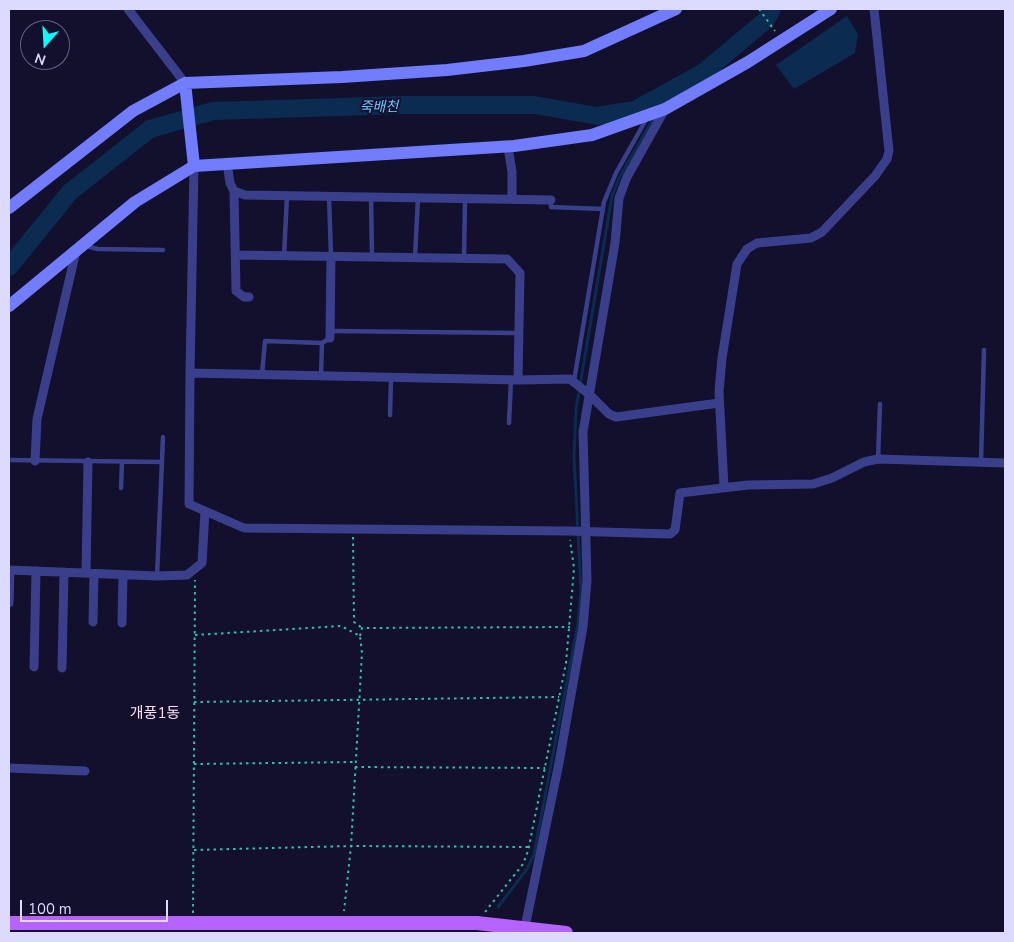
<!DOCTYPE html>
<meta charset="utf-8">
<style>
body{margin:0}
#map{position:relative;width:1014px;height:942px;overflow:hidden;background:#12102c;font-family:"Nunito Sans",sans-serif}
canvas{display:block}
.frame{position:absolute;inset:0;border:10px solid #dcdbff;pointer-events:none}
.north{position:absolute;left:20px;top:20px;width:50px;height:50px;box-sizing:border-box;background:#12102c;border:1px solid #636180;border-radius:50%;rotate:199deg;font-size:14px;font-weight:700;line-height:20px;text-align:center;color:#dcdbff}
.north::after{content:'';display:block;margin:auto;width:18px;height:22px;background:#07feff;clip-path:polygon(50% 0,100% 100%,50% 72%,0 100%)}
.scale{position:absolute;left:20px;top:900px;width:148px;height:22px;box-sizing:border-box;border:2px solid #dcdbff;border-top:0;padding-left:6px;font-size:15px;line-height:18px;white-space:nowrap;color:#dcdbff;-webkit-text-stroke:4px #12102c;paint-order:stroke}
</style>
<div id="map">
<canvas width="1014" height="942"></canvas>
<div class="frame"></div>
<div class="north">N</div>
<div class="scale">100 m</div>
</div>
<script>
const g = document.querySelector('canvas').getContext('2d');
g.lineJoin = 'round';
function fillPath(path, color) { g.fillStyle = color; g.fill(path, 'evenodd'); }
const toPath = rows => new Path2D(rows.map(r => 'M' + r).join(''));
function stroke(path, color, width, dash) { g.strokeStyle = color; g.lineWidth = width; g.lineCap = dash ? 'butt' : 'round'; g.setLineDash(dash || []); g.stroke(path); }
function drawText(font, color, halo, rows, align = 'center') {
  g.font = font + ' "Nunito Sans","Noto Sans KR",sans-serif'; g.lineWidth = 4; g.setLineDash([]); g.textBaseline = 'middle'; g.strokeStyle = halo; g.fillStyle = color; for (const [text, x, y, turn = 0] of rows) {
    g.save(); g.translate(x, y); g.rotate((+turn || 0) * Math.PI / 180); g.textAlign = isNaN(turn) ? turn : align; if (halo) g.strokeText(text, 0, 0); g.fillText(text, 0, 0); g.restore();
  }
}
fillPath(toPath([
 [847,16,858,34,855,53,794,89,776,65]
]), '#0b2b50');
stroke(toPath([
 [661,106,669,91],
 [498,907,527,869,534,854,578,623,581,591,574,456,576,409,612,196,620,176,654,117]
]), '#0b2b50', 3);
stroke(toPath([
 [9,267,70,192,150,129,213,111,403,105,535,105,597,116,635,110,704,72,766,20,772,9]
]), '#0b2b50', 18);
stroke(toPath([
 [759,9,775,31],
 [353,537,354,622,362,628],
 [195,635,341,626,360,636,362,653,351,846,344,911],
 [360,636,362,628,570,627],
 [194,702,559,697],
 [194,764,356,762],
 [355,767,545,768],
 [194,850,351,846,529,847],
 [485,912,523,864,528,851,566,663,574,568,570,540],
 [193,913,195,580]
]), '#2cc2aa', 2, [2.5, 4]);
stroke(toPath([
 [329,197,331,256],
 [371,197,372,257],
 [551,200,551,207,603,209],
 [86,246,98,249,163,250],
 [284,256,287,196],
 [415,257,418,198],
 [464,258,465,199],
 [330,331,518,333],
 [262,375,265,341,322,343],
 [321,376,322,343,330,338],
 [574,381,604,202,616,173,647,118],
 [390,415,391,378],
 [509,423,511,380],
 [878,459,880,404],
 [9,460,162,462],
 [981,462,984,350],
 [121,488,122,462],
 [157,576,163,437]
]), '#3a3f8c', 4.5);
stroke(toPath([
 [128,9,185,83],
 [508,147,512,172,512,199],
 [227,163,230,183,234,191,236,291,244,297,249,297],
 [234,191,245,195,551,200],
 [236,255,507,259,520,273,518,380],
 [330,338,331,256],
 [190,373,194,166],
 [719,403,616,417,609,414,590,395,570,379,518,380,190,373,189,504,244,528,568,531,670,534,675,530,680,493,748,485,813,484,832,478,864,462,878,459,1005,463],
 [35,461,37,419,76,251],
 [724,487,719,392,722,358,737,264,747,249,757,243,811,238,822,232,875,176,887,159,889,151,874,9],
 [9,570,157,576,187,575,202,563,205,511],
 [86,573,88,462],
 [9,603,10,570],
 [93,622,94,574],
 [122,623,123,575],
 [34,667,36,571],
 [62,668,64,572],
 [9,768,85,771],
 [525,927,559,763,583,627,587,580,583,432,615,243,619,198,627,177,665,109]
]), '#3a3f8c', 9);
stroke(toPath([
 [185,83,194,166],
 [9,208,133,111,185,83,342,77,447,70,524,61,584,51,676,9],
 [9,306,135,202,194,166,514,146,592,135,665,109,748,62,831,9]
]), '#727cff', 12);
stroke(toPath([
 [9,923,477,923,566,933]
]), '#b562ff', 14);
drawText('italic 14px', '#69c8ff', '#12102c', [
 ["죽배천",379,108,-1]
]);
drawText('15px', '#ffddf6', '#12102c', [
 ["개풍1동",155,714]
]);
</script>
